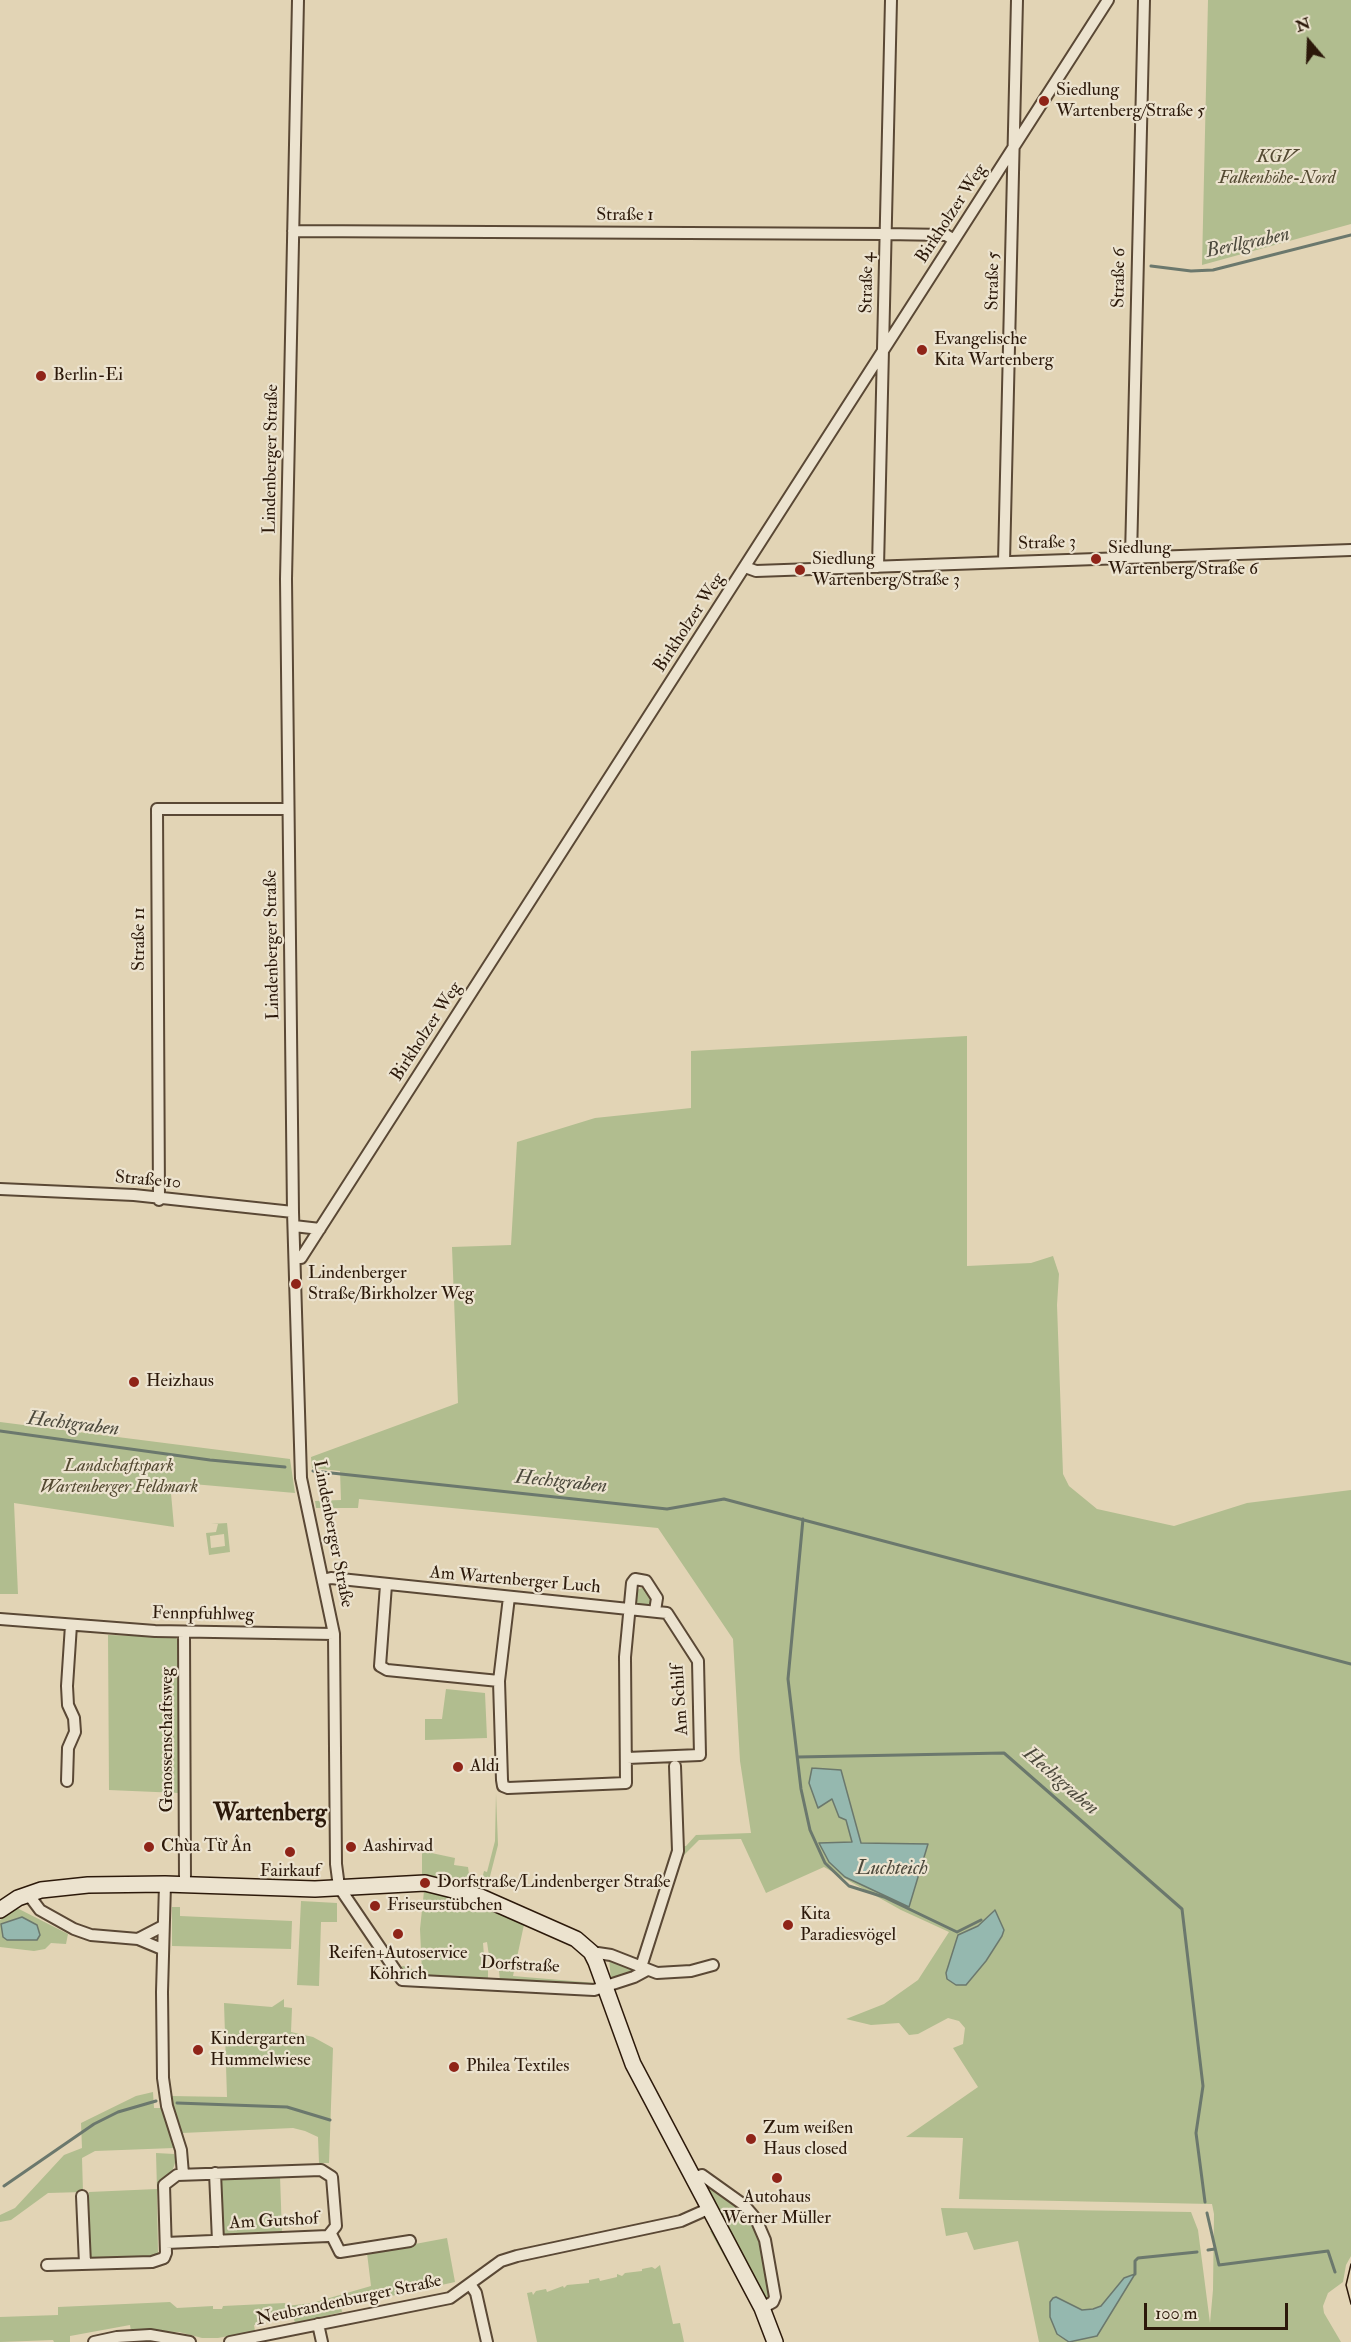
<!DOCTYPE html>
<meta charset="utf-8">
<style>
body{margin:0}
#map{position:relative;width:1351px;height:2342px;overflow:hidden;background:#e2d4b5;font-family:"IM FELL Double Pica",serif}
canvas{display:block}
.north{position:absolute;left:1279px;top:12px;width:60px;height:60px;-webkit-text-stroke:4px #ece3cf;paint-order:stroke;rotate:341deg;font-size:16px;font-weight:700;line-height:24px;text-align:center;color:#2c190a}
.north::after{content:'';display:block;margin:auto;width:21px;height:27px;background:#2c190a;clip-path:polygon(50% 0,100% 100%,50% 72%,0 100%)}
.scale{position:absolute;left:1144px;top:2303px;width:144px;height:27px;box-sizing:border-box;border:3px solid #2c190a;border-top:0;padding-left:8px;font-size:18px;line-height:21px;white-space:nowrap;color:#2c190a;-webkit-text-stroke:4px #ece3cf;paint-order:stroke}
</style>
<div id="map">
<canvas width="1351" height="2342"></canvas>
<div class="north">N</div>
<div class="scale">100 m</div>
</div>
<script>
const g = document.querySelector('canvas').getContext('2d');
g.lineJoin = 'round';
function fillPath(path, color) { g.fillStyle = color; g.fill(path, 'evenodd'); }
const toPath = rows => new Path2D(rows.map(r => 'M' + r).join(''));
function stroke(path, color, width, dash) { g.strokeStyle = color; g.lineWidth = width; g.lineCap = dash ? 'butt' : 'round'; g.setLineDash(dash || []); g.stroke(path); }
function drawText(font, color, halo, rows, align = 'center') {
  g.font = font + ' "IM FELL Double Pica",serif'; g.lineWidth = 4.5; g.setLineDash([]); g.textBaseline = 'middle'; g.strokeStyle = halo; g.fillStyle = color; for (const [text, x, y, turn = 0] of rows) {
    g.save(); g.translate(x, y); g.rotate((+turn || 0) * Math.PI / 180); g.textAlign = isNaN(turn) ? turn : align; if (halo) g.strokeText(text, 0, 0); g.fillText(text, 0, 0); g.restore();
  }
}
fillPath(toPath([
 [1208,0,1351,0,1351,224,1202,265],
 [967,1036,967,1266,1031,1263,1053,1256,1059,1274,1057,1305,1063,1474,1069,1486,1097,1509,1174,1526,1247,1503,1351,1490,1351,2256,1346,2265,1343,2282,1328,2293,1323,2306,1324,2313,1341,2342,1039,2342,1018,2241,974,2250,967,2232,946,2236,941,2208,1191,2212,1198,2230,1210,2323,1213,2290,1214,2214,1212,2204,959,2199,963,2138,906,2137,978,2087,953,2048,963,2044,965,2028,959,2021,948,2018,918,2034,909,2035,899,2023,871,2025,846,2019,884,2004,918,1980,949,1932,901,1910,824,1867,766,1893,741,1839,699,1840,680,1859,682,1846,686,1846,696,1835,751,1833,740,1761,733,1639,658,1528,359,1499,358,1508,316,1508,315,1501,341,1500,340,1471,312,1468,311,1457,458,1403,452,1247,511,1245,517,1142,595,1118,691,1108,691,1051],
 [841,1770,861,1843,909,1907,845,1877,829,1862,852,1843,846,1820,839,1817,832,1799,818,1807],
 [994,1910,1004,1930,1002,1937,986,1961,966,1985,958,1935,978,1926],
 [0,1422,290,1459,295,1493,170,1482,174,1527,14,1503,18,1594,0,1594],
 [227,1523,230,1552,209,1555,206,1533,216,1532,218,1524,211,1524],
 [224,1534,225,1546,211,1548,210,1536],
 [644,1587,652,1603,647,1605,635,1604,637,1590],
 [108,1635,175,1637,179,1641,179,1793,109,1790],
 [446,1689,485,1693,487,1738,425,1740,425,1719,442,1719],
 [496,1793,498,1845,487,1888,480,1887,484,1871,487,1872,495,1841],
 [422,1851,455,1858,454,1865,468,1867,470,1881,468,1883,422,1874],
 [424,1891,449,1891,525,1920,513,1976,596,1983,597,1986,500,1981,498,1961,492,1961,493,1956,489,1956,487,1942,483,1943,485,1969,488,1969,488,1980,408,1976,402,1973,399,1968,403,1966,422,1972,420,1929],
 [301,1901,337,1903,337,1922,321,1922,319,1986,297,1985],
 [172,1907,180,1907,180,1916,292,1921,291,1949,172,1946],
 [17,1908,68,1934,66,1944,51,1943,45,1949,34,1951,0,1947,0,1920],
 [609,1959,635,1971,635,1973,611,1980],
 [284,1999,284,2007,292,2008,291,2032,313,2037,333,2048,329,2163,319,2163,318,2137,305,2131,293,2128,182,2133,171,2107,171,2096,227,2097,224,2003,272,2007],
 [153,2092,154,2108,161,2108,172,2135,174,2148,95,2151,82,2158,83,2192,48,2193,11,2220,0,2222,0,2215,15,2208,64,2155,82,2148,81,2123,136,2096],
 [156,2153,174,2154,176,2160,173,2169,163,2179,157,2192,158,2254,154,2257,91,2259,88,2258,89,2192,157,2189],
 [280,2176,282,2233,222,2237,218,2181,221,2178],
 [700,2179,736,2203,752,2222,761,2244,771,2299,764,2301],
 [714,2229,713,2232,722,2242,720,2246,733,2264,732,2268,739,2280,743,2281,753,2308,710,2231],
 [447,2238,455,2282,341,2307,342,2312,295,2323,293,2316,254,2325,255,2331,218,2338,202,2338,179,2332,131,2331,130,2325,70,2336,70,2342,54,2342,53,2340,0,2342,0,2317,58,2315,58,2307,170,2302,177,2308,213,2306,213,2309,222,2309,223,2306,285,2303,286,2306,312,2303,371,2286,367,2253],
 [660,2265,673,2324,680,2323,684,2342,537,2342,527,2293,532,2292,533,2295,536,2291,546,2289,547,2292,563,2286,564,2288,567,2285,589,2283,589,2280,599,2278,600,2281,617,2277,617,2274,622,2276,625,2273,642,2271,642,2269,652,2267,655,2269]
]), '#b1bd8f');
const water = toPath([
 [812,1768,841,1770,861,1843,928,1844,909,1907,845,1877,829,1862,819,1843,852,1842,846,1820,839,1817,832,1799,818,1808,809,1783,812,1768],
 [995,1910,1004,1930,1002,1936,986,1961,966,1985,956,1985,947,1979,946,1973,958,1935,978,1926,995,1910],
 [22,1917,37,1925,40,1935,37,1940,7,1940,3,1937,1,1924,22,1917],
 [1135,2274,1097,2336,1069,2342,1057,2334,1050,2317,1050,2302,1053,2298,1056,2297,1082,2310,1093,2309,1101,2306,1124,2278,1135,2274]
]);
fillPath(water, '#95b8af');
stroke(water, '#6b786d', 1.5);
stroke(toPath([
 [1151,266,1191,271,1213,270,1351,235],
 [0,1431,210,1460,285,1467],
 [313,1471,667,1509,724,1499,1351,1664],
 [803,1519,788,1679,801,1789,810,1830,825,1863,849,1886,884,1897,957,1932,981,1920],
 [798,1757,1004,1753,1182,1909,1203,2086,1196,2133,1205,2202],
 [177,2103,287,2107,330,2120],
 [4,2186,94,2124,118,2112,156,2101],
 [1207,2213,1219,2265,1328,2251,1335,2272],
 [1208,2250,1215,2249],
 [1135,2274,1135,2261,1138,2258,1197,2252]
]), '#6b786d', 3);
const street = toPath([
 [298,0,286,579,293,1212,301,1478,334,1634,336,1864,339,1887,402,1980,594,1990,634,1977,647,1970],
 [293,231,885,234,946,235,954,240],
 [1131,557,1144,0],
 [1004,562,1017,0],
 [745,567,756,571,1351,550],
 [878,567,891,0],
 [0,1189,134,1195,293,1212],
 [159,1200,157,809,287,809],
 [294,1226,320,1229],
 [295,1258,301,1258,1108,0],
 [323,1580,331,1578,667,1613,698,1661,700,1755,627,1758],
 [386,1585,380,1666,387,1670,499,1681],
 [509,1597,499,1681,502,1780,503,1786,508,1788,626,1783,625,1657,632,1583,635,1579,646,1581,657,1598,655,1611],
 [0,1619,155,1631,334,1634],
 [184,1632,185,1884],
 [67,1781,68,1748,75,1732,74,1718,68,1705,67,1686,71,1625],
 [165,1884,162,1992,163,2078,167,2106,181,2150,183,2174],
 [28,1894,40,1910,74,1929,91,1935,138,1939,162,1949],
 [138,1939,163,1926],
 [591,1952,611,1955,657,1973,691,1971,713,1965],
 [641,1967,678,1851,675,1766],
 [215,2173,218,2241],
 [693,2178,702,2175,744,2205,756,2219,765,2240,775,2297,773,2302,762,2308],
 [82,2196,85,2264],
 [331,2234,340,2252,410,2241],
 [47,2265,152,2262,164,2258,166,2253,164,2185,177,2175,321,2170,332,2177,336,2226,328,2236,166,2243],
 [470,2284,476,2293,487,2342],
 [318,2324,322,2342],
 [94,2342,117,2337,150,2335,190,2342],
 [230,2342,450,2298,501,2261,517,2256,681,2221,708,2209]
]);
const secondary = toPath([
 [0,1910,18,1898,41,1890,88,1885,165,1884,315,1889,425,1883,481,1897,576,1939,591,1952,596,1962,633,2064,762,2308,775,2342]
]);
stroke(street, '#5a4835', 14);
stroke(secondary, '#2c190a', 18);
stroke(street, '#ece3cf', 10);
stroke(secondary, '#ece3cf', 15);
stroke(toPath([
 [1351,2264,1346,2285,1351,2304]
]), '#2c190a', 1.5);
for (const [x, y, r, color] of [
 [1044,101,6,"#8f2418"],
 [922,350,6,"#8f2418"],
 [41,376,6,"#8f2418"],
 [1096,559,6,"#8f2418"],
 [800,570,6,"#8f2418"],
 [296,1284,6,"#8f2418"],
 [134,1382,6,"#8f2418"],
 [458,1767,6,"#8f2418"],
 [149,1847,6,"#8f2418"],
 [351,1847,6,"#8f2418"],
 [290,1852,6,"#8f2418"],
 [425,1883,6,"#8f2418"],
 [375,1906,6,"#8f2418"],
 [788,1925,6,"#8f2418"],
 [398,1934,6,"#8f2418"],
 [198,2050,6,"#8f2418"],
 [454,2067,6,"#8f2418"],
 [751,2139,6,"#8f2418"],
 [777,2178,6,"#8f2418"]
]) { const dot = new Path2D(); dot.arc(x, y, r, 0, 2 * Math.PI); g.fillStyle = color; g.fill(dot); stroke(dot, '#ece3cf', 2); }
drawText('18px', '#2c190a', '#ece3cf', [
 ["Siedlung",1056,91],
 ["Wartenberg/Straße 5",1056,112],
 ["Evangelische",934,340],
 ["Kita Wartenberg",934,361],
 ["Berlin-Ei",53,376],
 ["Siedlung",1108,549],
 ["Wartenberg/Straße 6",1108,570],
 ["Siedlung",812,560],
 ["Wartenberg/Straße 3",812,581],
 ["Lindenberger",308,1274],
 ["Straße/Birkholzer Weg",308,1295],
 ["Heizhaus",146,1382],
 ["Aldi",470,1767],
 ["Chùa Từ Ân",161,1847],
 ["Aashirvad",363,1847],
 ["Fairkauf",290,1872,"center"],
 ["Dorfstraße/Lindenberger Straße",437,1883],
 ["Friseurstübchen",387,1906],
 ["Kita",800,1915],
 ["Paradiesvögel",800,1936],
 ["Reifen+Autoservice",398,1954,"center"],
 ["Köhrich",398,1975,"center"],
 ["Kindergarten",210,2040],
 ["Hummelwiese",210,2061],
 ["Philea Textiles",466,2067],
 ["Zum weißen",763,2129],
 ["Haus closed",763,2150],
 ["Autohaus",777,2198,"center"],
 ["Werner Müller",777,2219,"center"]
], 'left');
drawText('italic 18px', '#544a32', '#ece3cf', [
 ["KGV",1277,158],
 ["Falkenhöhe-Nord",1277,179],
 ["Landschaftspark",119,1467],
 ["Wartenberger Feldmark",119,1488]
]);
drawText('18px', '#2c190a', '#ece3cf', [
 ["Birkholzer Weg",952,214,-57],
 ["Straße 1",625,216],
 ["Straße 6",1120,278,-89],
 ["Straße 5",994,281,-89],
 ["Straße 4",868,283,-89],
 ["Lindenberger Straße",272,459,-89],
 ["Straße 3",1047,544,-2],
 ["Birkholzer Weg",690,623,-57],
 ["Straße 11",140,939,-90],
 ["Lindenberger Straße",273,945,-91],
 ["Birkholzer Weg",427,1032,-57],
 ["Straße 10",148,1181,5],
 ["Lindenberger Straße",332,1534,79],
 ["Am Wartenberger Luch",515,1581,5],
 ["Fennpfuhlweg",203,1615,1],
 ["Am Schilf",681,1700,-94],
 ["Genossenschaftsweg",168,1740,-90],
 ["Dorfstraße",520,1966,3],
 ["Am Gutshof",274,2222,-3],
 ["Neubrandenburger Straße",349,2301,-12]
]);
drawText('italic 20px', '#4c493c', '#ece3cf', [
 ["Berllgraben",1248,244,-12],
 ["Hechtgraben",73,1425,7],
 ["Hechtgraben",561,1483,6],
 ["Hechtgraben",1060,1782,41],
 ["Luchteich",892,1870]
]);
drawText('bold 24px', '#2c190a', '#ece3cf', [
 ["Wartenberg",270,1815]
]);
</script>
